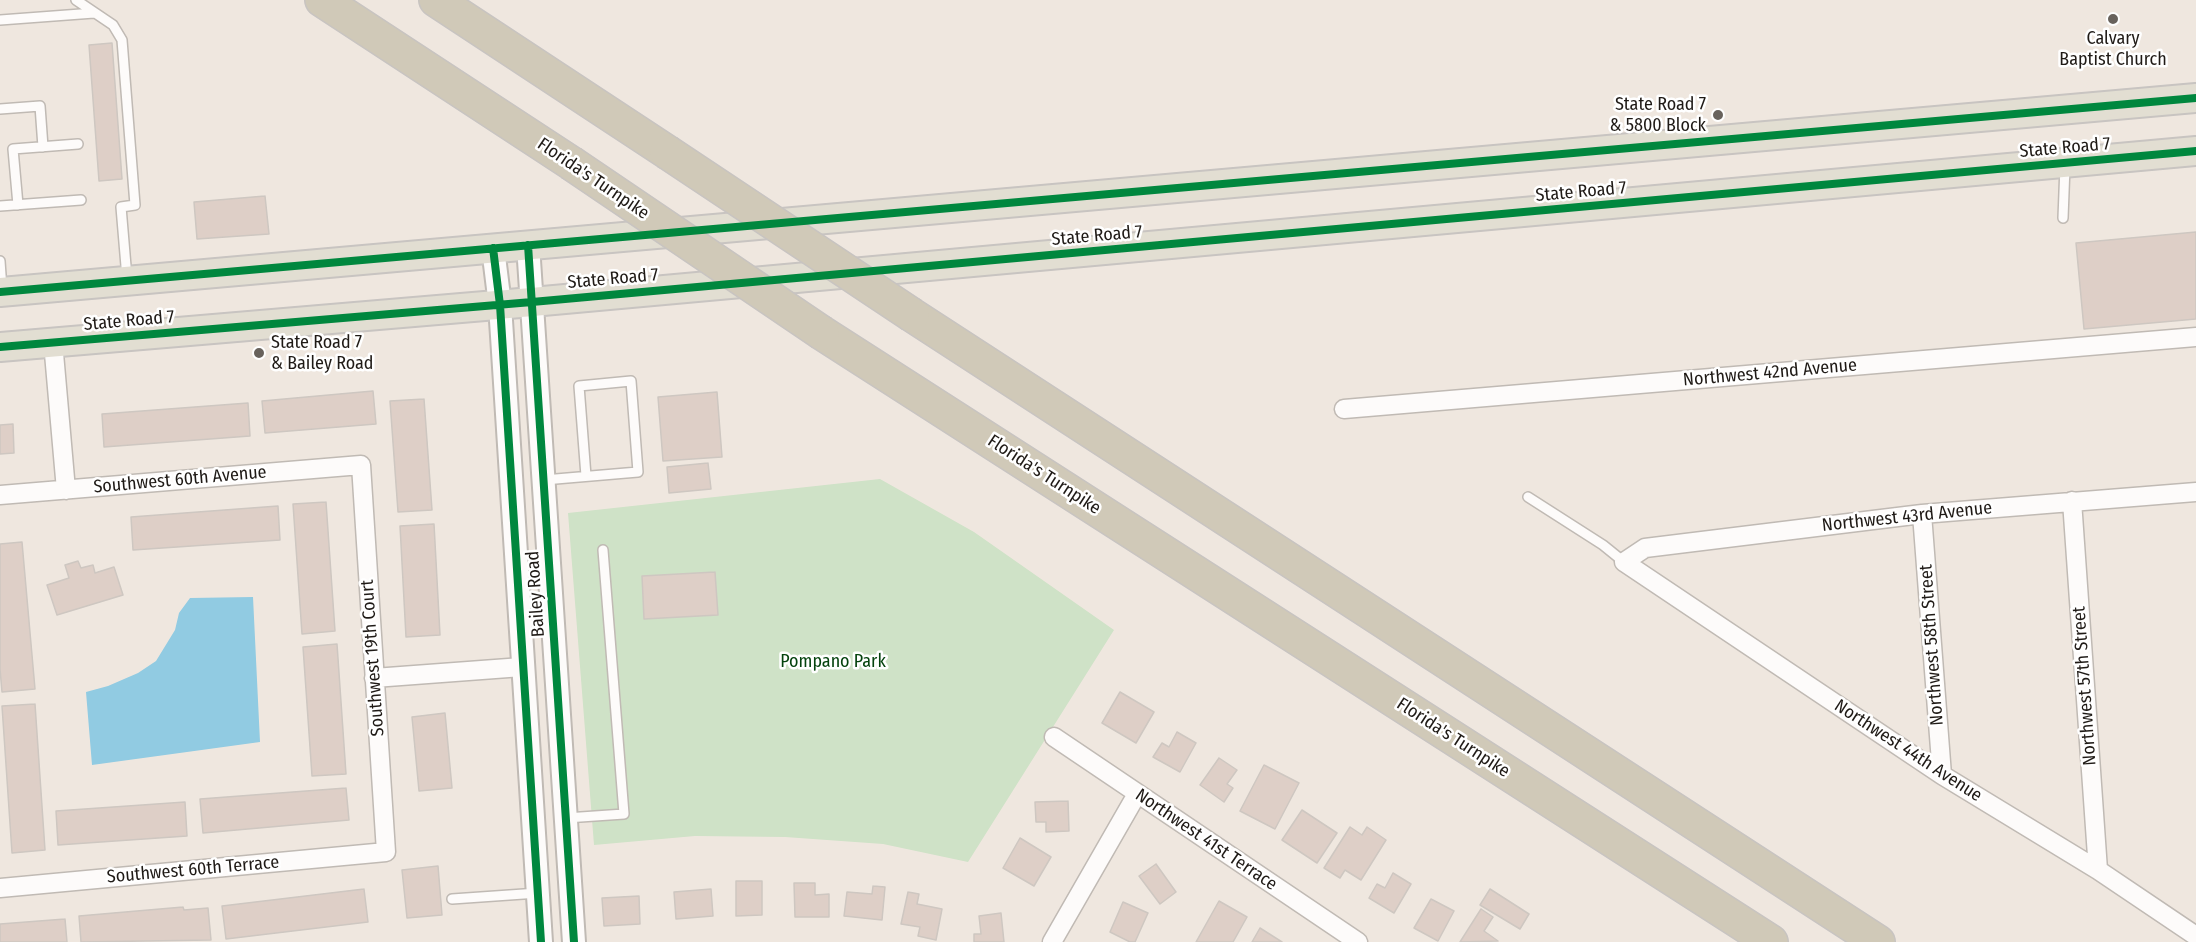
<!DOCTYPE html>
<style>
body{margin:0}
canvas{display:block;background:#efe7df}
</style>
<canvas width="2196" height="942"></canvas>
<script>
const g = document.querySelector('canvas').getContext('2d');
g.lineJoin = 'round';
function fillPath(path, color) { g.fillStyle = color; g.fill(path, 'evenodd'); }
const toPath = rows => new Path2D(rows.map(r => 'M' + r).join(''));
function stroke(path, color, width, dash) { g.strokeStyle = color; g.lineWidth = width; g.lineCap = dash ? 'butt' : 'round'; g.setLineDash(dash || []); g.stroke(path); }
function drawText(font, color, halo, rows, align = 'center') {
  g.font = font + ' "Fira Sans Condensed",sans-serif'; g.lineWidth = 5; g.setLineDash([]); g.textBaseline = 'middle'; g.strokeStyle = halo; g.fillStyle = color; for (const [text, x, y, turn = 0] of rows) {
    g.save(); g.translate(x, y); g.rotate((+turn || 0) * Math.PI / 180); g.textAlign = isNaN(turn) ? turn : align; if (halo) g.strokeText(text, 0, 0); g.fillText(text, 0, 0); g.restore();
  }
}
fillPath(toPath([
 [880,479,974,532,1114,630,968,862,883,844,785,837,695,836,594,845,568,513]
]), '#cfe2c7');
fillPath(toPath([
 [253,597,260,742,92,765,86,692,108,686,138,673,156,661,175,630,179,613,190,598]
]), '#91cbe2');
const building = toPath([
 [112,43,122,179,99,181,89,45,112,43],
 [265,196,269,234,197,239,194,202,265,196],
 [2196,232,2196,319,2084,329,2076,243,2196,232],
 [373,391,376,424,265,433,262,401,373,391],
 [717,392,722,457,663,461,658,397,717,392],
 [424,399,432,510,398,512,390,401,424,399],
 [248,403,250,436,104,447,102,414,248,403],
 [13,424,14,453,0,454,0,425,13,424],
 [708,463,711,489,669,493,667,467,708,463],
 [326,502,335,631,302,634,293,504,326,502],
 [278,506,280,540,133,550,131,517,278,506],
 [434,524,440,635,406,637,400,526,434,524],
 [22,542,35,689,2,692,0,669,0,544,22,542],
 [78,561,81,568,93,565,95,573,114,567,123,595,57,615,47,585,69,578,65,565,78,561],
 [715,572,718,615,644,619,642,576,715,572],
 [337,644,346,774,312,776,303,647,337,644],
 [1120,692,1154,712,1136,743,1102,723,1120,692],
 [35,704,45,850,12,853,2,706,35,704],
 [445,713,452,788,419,791,412,717,445,713],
 [1177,732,1196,743,1180,772,1153,757,1162,743,1169,747,1177,732],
 [1219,758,1237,770,1227,784,1233,788,1224,802,1200,785,1219,758],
 [1264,765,1299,783,1275,829,1240,811,1264,765],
 [346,788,349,820,203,833,200,799,346,788],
 [1068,801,1069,831,1046,832,1046,822,1036,822,1035,802,1068,801],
 [185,802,187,836,58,845,56,811,185,802],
 [1302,810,1337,833,1317,863,1282,840,1302,810],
 [1350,827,1362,835,1367,827,1386,840,1361,880,1345,870,1340,878,1324,868,1350,827],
 [1020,838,1051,857,1034,886,1003,868,1020,838],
 [1156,864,1176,892,1160,904,1139,876,1156,864],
 [438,866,442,915,407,918,402,870,438,866],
 [1393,873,1411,884,1394,913,1369,898,1377,884,1385,888,1393,873],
 [736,881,762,881,762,915,736,916,736,881],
 [794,883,815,883,815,895,829,894,829,917,795,917,794,883],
 [873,886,885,887,882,920,844,916,847,892,872,894,873,886],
 [364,889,368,922,226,939,222,906,364,889],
 [711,889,713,916,676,919,674,892,711,889],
 [1490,889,1529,914,1520,929,1480,905,1490,889],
 [908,892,919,894,917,904,942,909,936,940,918,936,920,927,901,924,908,892],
 [639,896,640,924,604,926,602,898,639,896],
 [1431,899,1454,911,1438,941,1414,928,1431,899],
 [1219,901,1247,917,1233,942,1196,942,1219,901],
 [1123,902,1148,913,1135,942,1130,942,1110,932,1123,902],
 [183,907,184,910,208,908,211,940,81,942,79,916,183,907],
 [1481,909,1493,917,1484,931,1498,941,1460,942,1481,909],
 [1001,913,1004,942,974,942,974,934,981,934,979,916,1001,913],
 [65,919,67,942,0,942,0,924,65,919],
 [1260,928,1282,942,1252,942,1260,928]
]);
fillPath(building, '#decfc7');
stroke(building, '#cec7c1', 1.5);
const service = toPath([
 [76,0,113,25,122,40,135,205,121,207,127,278],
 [0,20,94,13],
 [0,109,40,106,43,147],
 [18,205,13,149,78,144],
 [0,206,81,200],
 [2063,218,2065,166],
 [0,261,2,289],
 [544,480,638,472,631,381,579,386,586,476],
 [1528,497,1603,545,1624,562],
 [566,818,624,814,603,550],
 [452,899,538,893]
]);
const minor = toPath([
 [53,342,66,490],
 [1344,409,2196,337],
 [2196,492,1922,514,1645,548,1624,562,1942,775,2098,870,2196,936],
 [0,495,361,465,386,852,0,888],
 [2072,501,2098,870],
 [1922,514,1942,775],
 [374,678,522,667],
 [1054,737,1358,942],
 [1052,942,1137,794]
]);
const tertiary = toPath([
 [528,245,574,942],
 [493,248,500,305,541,942]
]);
const primary = toPath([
 [0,292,2196,98],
 [0,347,532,302,2196,151]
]);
const motorway = toPath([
 [322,0,571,163],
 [436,0,667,152],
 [912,315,1878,942],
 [822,333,1771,942]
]);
stroke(service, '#c0bab4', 12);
stroke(minor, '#c0bab4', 21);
stroke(tertiary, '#c0bab4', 26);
stroke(primary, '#c8c4c1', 32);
stroke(motorway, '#c8c4c1', 36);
stroke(service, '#fdfbfa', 9);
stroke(minor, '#fdfbfa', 18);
stroke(tertiary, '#fdfbfa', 22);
stroke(primary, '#e2ded2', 28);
stroke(motorway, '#d0c9b8', 33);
const motorwayBridge = toPath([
 [667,152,912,315],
 [571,163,822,333]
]);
stroke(motorwayBridge, '#c8c4c1', 36, []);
stroke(motorwayBridge, '#d0c9b8', 33);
stroke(toPath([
 [528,245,574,942],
 [493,248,500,305,541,942],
 [0,292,2196,98],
 [0,347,532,302,2196,151]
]), '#00873e', 8);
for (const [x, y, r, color] of [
 [2113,19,6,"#68625c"],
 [1718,115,6,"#68625c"],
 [259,353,6,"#68625c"]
]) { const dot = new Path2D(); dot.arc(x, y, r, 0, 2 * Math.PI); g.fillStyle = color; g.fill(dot); stroke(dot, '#fff', 2); }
drawText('18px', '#1f1a16', '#fff', [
 ["Calvary",2113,39],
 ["Baptist Church",2113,60],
 ["State Road 7",1706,105,"right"],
 ["& 5800 Block",1706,126,"right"],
 ["State Road 7",271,343,"left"],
 ["& Bailey Road",271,364,"left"]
]);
drawText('18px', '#1f1a16', '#fff', [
 ["State Road 7",2065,148,-5],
 ["Florida's Turnpike",593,179,34],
 ["State Road 7",1581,192,-5],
 ["State Road 7",1097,236,-5],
 ["State Road 7",613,279,-5],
 ["State Road 7",129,321,-5],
 ["Northwest 42nd Avenue",1770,373,-5],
 ["Florida's Turnpike",1044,475,33],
 ["Southwest 60th Avenue",180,480,-5],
 ["Northwest 43rd Avenue",1907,517,-6],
 ["Bailey Road",536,594,-94],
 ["Northwest 58th Street",1932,645,-94],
 ["Southwest 19th Court",373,658,-94],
 ["Northwest 57th Street",2085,686,-94],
 ["Florida's Turnpike",1453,738,33],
 ["Northwest 44th Avenue",1908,751,33],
 ["Northwest 41st Terrace",1206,840,34],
 ["Southwest 60th Terrace",193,870,-5]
]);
drawText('18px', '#05430e', '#fff', [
 ["Pompano Park",833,662]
]);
</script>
